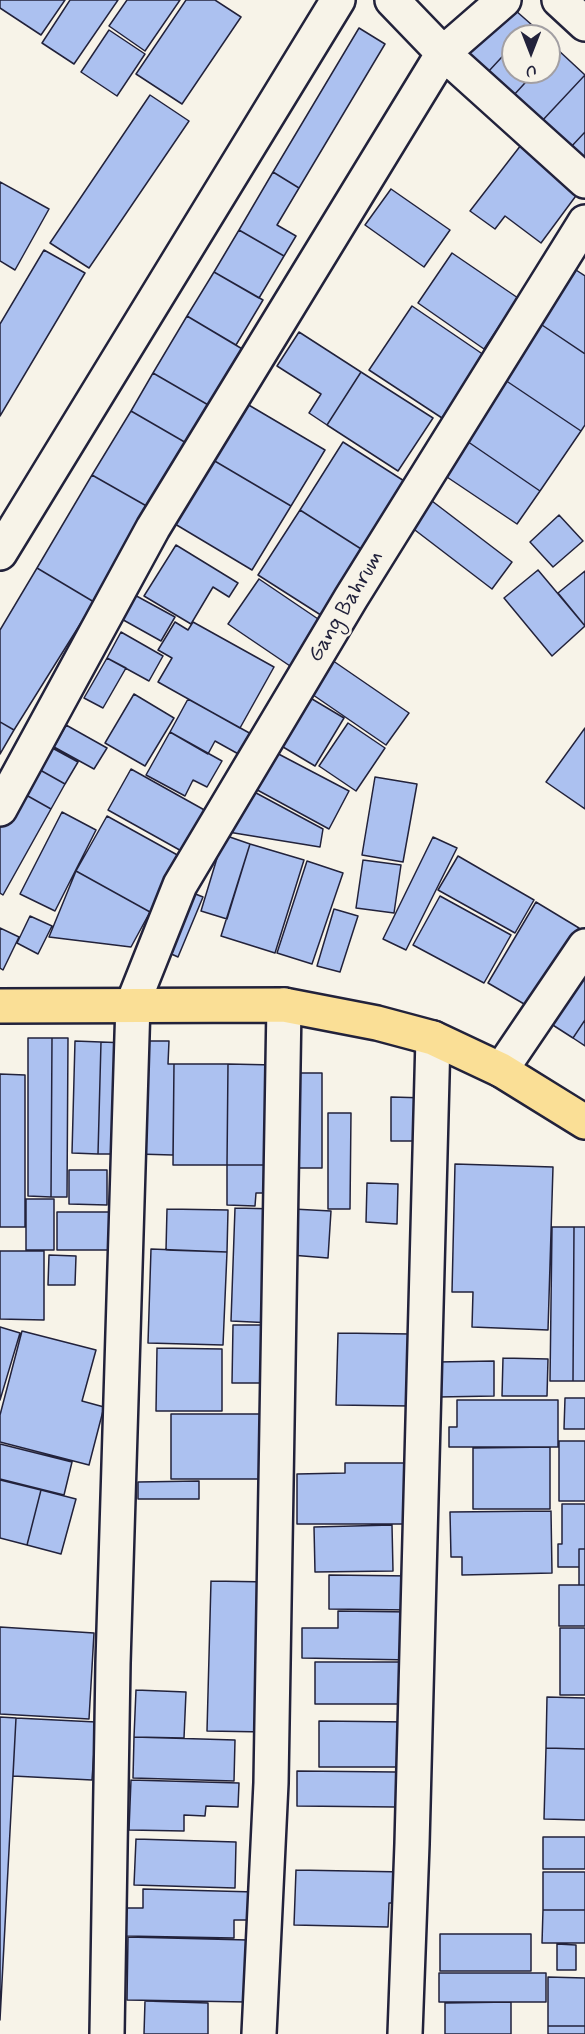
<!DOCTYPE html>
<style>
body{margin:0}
#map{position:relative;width:585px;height:2034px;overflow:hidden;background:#f7f3e8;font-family:Mynerve,sans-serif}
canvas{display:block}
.north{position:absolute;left:501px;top:24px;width:60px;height:60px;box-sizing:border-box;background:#f7f3e8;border:2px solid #a29fa3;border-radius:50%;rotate:180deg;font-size:16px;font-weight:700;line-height:24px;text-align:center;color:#22223b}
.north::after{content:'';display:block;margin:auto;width:21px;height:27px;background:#22223b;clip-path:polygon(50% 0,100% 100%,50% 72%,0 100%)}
</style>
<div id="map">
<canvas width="585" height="2034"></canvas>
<div class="north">U</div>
</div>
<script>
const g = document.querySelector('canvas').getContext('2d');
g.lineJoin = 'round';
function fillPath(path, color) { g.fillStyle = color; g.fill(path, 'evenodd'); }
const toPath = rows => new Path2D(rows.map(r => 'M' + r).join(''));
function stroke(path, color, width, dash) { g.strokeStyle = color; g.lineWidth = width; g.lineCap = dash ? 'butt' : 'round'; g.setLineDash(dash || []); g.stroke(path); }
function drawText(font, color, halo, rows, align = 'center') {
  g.font = font + ' Mynerve,sans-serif'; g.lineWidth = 5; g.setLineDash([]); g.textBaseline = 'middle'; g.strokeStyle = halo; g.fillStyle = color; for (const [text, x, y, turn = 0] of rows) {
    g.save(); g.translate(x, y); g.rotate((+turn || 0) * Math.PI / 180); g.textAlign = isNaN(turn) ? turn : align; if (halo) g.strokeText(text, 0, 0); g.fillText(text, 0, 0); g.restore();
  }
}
const building = toPath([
 [0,0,65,0,41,35,0,8,0,0],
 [70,0,118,0,74,64,42,43,70,0],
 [127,0,180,0,145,51,109,26,127,0],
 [186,0,215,0,241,17,182,104,136,74,186,0],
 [507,3,532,25,522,36,513,36,513,45,488,72,463,49,507,3],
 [532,25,543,36,522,36,532,25],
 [359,28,385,44,299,188,273,172,359,28],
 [109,30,145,54,117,96,81,72,109,30],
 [513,45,513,72,535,72,513,96,488,72,513,45],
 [557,49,585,75,541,122,513,96,535,72,549,72,549,57,557,49],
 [585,75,585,132,570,148,541,122,585,75],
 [150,95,189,121,89,268,50,243,150,95],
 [585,132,585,162,570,148,585,132],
 [521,145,581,189,541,243,505,216,495,229,470,211,521,145],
 [273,172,299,188,277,225,296,236,284,256,239,230,273,172],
 [0,182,49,209,15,270,0,261,0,182],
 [391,189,450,230,424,267,365,225,391,189],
 [239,230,284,256,259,298,214,272,239,230],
 [44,250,85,273,0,416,0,324,44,250],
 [452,253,518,298,484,349,418,303,452,253],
 [576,270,585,276,585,354,539,323,576,270],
 [214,272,263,300,236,345,187,316,214,272],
 [412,306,484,355,442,418,369,370,412,306],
 [187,316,244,350,210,406,153,373,187,316],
 [539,323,585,354,585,425,581,431,502,378,539,323],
 [299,332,361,372,327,425,309,413,321,394,277,366,299,332],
 [361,372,433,418,398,471,327,425,361,372],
 [153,373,210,406,188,444,131,411,153,373],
 [502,378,581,431,540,491,461,437,502,378],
 [247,404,325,450,291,506,213,460,247,404],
 [131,411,188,444,150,508,92,475,131,411],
 [461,437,540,491,517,524,438,471,461,437],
 [343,442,412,486,369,554,300,510,343,442],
 [213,460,291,506,252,570,175,524,213,460],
 [92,475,150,508,94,602,37,568,92,475],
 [432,501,512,562,492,589,411,527,432,501],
 [300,510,369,554,327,619,258,575,300,510],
 [559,515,583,541,553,567,530,542,559,515],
 [176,545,238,583,229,597,213,587,191,624,144,596,176,545],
 [37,568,94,602,14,730,0,722,0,630,37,568],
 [538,570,585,626,552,656,504,598,538,570],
 [585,571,585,626,558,593,585,571],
 [259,579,324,623,293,668,228,624,259,579],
 [131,593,175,617,161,641,118,617,131,593],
 [175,622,188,630,193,622,274,667,240,728,158,682,172,658,158,650,175,622],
 [121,632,163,656,149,681,107,658,121,632],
 [326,656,409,713,386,745,303,688,326,656],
 [107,658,126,668,103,708,84,698,107,658],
 [302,693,344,718,315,766,273,741,302,693],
 [134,694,174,718,145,766,105,743,134,694],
 [188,699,253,735,242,756,215,741,208,754,170,732,188,699],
 [0,722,14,730,0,754,0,722],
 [348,723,385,748,356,791,319,766,348,723],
 [66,725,107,748,94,769,54,747,66,725],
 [585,728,585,809,546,782,585,728],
 [170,732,222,761,207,787,193,780,185,796,146,775,170,732],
 [45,744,78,762,65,784,33,766,45,744],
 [269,749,349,791,329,829,250,786,269,749],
 [33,766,65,784,51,809,19,791,33,766],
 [131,769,208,812,185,853,108,810,131,769],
 [375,777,417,784,403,862,362,855,375,777],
 [245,787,323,829,320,847,228,832,245,787],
 [19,791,51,809,3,895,0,893,0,825,19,791],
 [62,812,96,830,55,911,20,894,62,812],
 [107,816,181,857,150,912,76,871,107,816],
 [224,835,250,844,227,919,201,911,224,835],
 [433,837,457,848,406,950,383,939,433,837],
 [250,844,304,860,275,953,221,936,250,844],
 [458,856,534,900,515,933,438,890,458,856],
 [363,860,401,865,394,913,356,908,363,860],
 [307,861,343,873,312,964,277,953,307,861],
 [76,871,150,912,131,947,49,937,76,871],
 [183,889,203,897,178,957,158,948,183,889],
 [440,896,511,935,484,983,413,945,440,896],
 [536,902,579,928,531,1008,488,983,536,902],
 [334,909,358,916,340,972,317,966,334,909],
 [30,916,52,926,38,954,17,943,30,916],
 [0,928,19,937,3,970,0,968,0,928],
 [585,958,585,1020,573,1038,545,1020,585,958],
 [585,1020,585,1046,573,1038,585,1020],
 [28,1038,52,1038,51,1197,28,1196,28,1038],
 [52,1038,68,1038,67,1197,51,1197,52,1038],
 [75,1041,101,1042,98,1154,72,1153,75,1041],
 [141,1041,169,1041,168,1064,174,1064,173,1155,137,1154,141,1041],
 [101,1042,128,1043,125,1154,98,1154,101,1042],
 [174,1064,228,1064,227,1165,173,1165,174,1064],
 [228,1064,275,1065,274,1165,227,1165,228,1064],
 [287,1073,322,1073,322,1168,287,1168,287,1073],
 [0,1074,25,1075,25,1227,0,1227,0,1074],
 [391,1097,427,1098,425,1141,391,1141,391,1097],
 [328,1113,351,1113,350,1209,328,1209,328,1113],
 [455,1164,553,1167,548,1330,472,1327,473,1292,452,1292,455,1164],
 [227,1165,274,1165,274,1193,256,1193,255,1206,227,1205,227,1165],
 [69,1170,107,1170,107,1205,69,1204,69,1170],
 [367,1183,398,1184,397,1224,366,1222,367,1183],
 [26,1199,54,1199,54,1250,26,1250,26,1199],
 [235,1208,277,1209,273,1323,231,1321,235,1208],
 [167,1209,228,1210,227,1252,166,1250,167,1209],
 [293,1209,331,1211,328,1258,291,1255,293,1209],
 [57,1212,117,1212,117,1250,57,1250,57,1212],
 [552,1227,574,1227,573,1381,550,1381,552,1227],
 [574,1227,585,1227,585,1381,573,1381,574,1227],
 [151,1249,227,1252,223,1345,148,1343,151,1249],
 [0,1251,44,1251,44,1320,0,1319,0,1251],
 [49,1255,76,1256,75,1285,48,1285,49,1255],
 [233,1325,273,1325,272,1383,232,1383,233,1325],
 [0,1327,20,1333,0,1400,0,1327],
 [22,1331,96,1350,82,1401,104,1407,89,1465,0,1442,0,1415,22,1331],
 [338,1333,411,1334,410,1406,336,1405,338,1333],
 [157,1348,222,1349,222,1411,156,1411,157,1348],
 [503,1358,548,1359,547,1396,502,1396,503,1358],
 [494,1361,494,1396,438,1397,437,1362,494,1361],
 [565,1398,585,1398,585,1429,564,1429,565,1398],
 [457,1400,558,1400,558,1447,449,1447,449,1427,457,1427,457,1400],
 [171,1414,273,1414,260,1479,171,1479,171,1414],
 [559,1441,585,1441,585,1501,559,1501,559,1441],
 [0,1444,72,1462,64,1495,0,1479,0,1444],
 [550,1447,550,1509,473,1509,473,1448,550,1447],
 [345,1463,406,1463,406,1524,297,1524,297,1474,345,1473,345,1463],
 [0,1480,41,1490,27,1545,0,1538,0,1480],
 [199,1481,199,1499,138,1499,138,1482,199,1481],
 [41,1490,76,1499,61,1554,27,1545,41,1490],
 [562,1504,585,1504,585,1549,579,1549,579,1567,558,1567,558,1544,562,1544,562,1504],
 [551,1511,552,1573,462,1575,462,1557,451,1557,450,1512,551,1511],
 [392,1525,393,1571,315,1572,314,1527,392,1525],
 [579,1549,585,1549,585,1585,579,1585,579,1549],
 [329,1575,412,1576,411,1610,329,1609,329,1575],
 [211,1581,270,1582,266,1732,207,1731,211,1581],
 [559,1585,585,1585,585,1626,559,1626,559,1585],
 [338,1611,411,1612,411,1660,302,1658,302,1628,338,1628,338,1611],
 [0,1627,94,1633,89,1719,0,1714,0,1627],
 [560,1628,585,1628,585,1695,560,1695,560,1628],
 [315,1662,410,1662,410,1704,315,1704,315,1662],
 [136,1690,186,1692,184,1738,134,1737,136,1690],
 [547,1697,585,1698,585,1749,546,1748,547,1697],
 [0,1717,16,1718,0,2020,0,1717],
 [16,1718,96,1722,92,1780,13,1776,16,1718],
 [319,1721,410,1722,410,1767,319,1767,319,1721],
 [134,1737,235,1740,234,1781,133,1778,134,1737],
 [546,1748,585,1749,585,1820,544,1819,546,1748],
 [297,1771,396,1772,396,1807,297,1806,297,1771],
 [131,1780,239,1783,238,1807,206,1806,205,1816,184,1815,184,1831,129,1830,131,1780],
 [543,1837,585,1837,585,1869,543,1869,543,1837],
 [136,1839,236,1842,235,1888,134,1885,136,1839],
 [296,1870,405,1872,404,1903,389,1903,388,1927,294,1925,296,1870],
 [543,1872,585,1872,585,1910,543,1910,543,1872],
 [143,1889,255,1892,255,1920,234,1920,234,1938,125,1936,126,1908,143,1908,143,1889],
 [543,1910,585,1910,585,1943,542,1943,543,1910],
 [440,1934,531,1934,531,1971,440,1971,440,1934],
 [128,1937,248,1940,247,2002,127,2000,128,1937],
 [557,1944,576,1945,576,1970,557,1970,557,1944],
 [439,1973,546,1973,546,2002,439,2002,439,1973],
 [548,1977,585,1978,585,2026,548,2026,548,1977],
 [145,2001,208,2003,208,2034,144,2034,145,2001],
 [511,2002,511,2034,445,2034,445,2003,511,2002],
 [548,2026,585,2026,585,2034,548,2034,548,2026]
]);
fillPath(building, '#acc1f0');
stroke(building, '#22223b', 1.5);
const street = toPath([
 [392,0,443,53,585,181],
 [559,0,585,24],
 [0,553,338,0],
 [0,809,153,528,443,53,504,0],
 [501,1070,585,946],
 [107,2034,113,1663,133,1003,180,885,351,598,585,222],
 [259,2034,271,1783,284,1005],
 [405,2034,412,1844,433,1038]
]);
const primary = toPath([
 [0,1006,284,1005,377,1023,433,1038,501,1070,585,1122]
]);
stroke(street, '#22223b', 38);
stroke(primary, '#22223b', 38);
stroke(street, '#f7f3e8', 33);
stroke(primary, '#fadf96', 33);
drawText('22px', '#22223b', '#f7f3e8', [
 ["Gang Bahrum",347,607,-59]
]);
</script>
